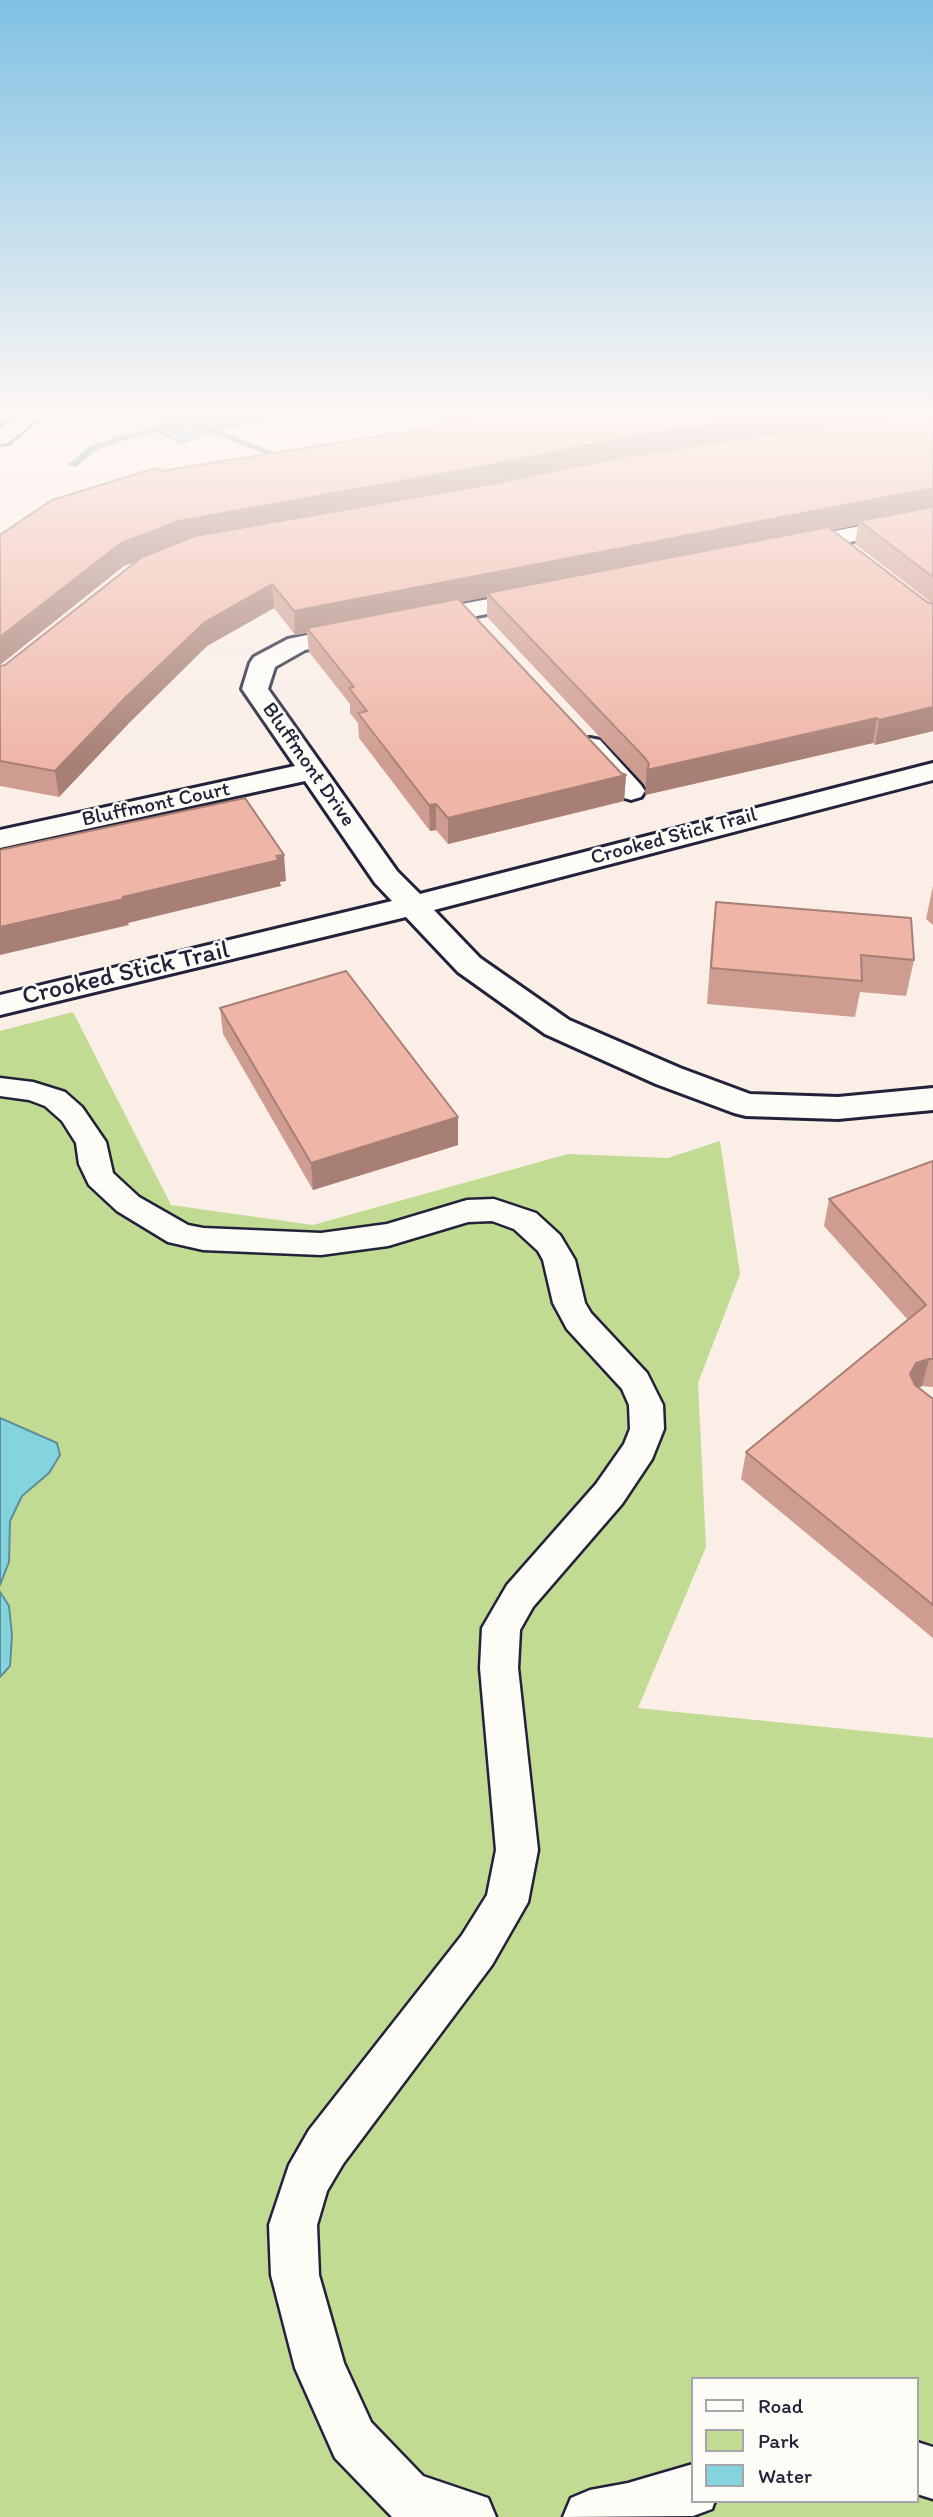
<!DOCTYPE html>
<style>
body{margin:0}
#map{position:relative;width:933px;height:2517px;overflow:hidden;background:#faeee7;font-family:Itim,sans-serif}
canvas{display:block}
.legend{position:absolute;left:691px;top:2377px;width:228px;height:126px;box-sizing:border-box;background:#fdfcf7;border:2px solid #a5a5ac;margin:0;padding:9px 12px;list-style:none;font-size:21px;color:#22223b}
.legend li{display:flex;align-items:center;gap:14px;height:35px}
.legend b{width:35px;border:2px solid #a5a5ac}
</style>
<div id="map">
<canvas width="933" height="2517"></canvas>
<ul class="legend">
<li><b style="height:9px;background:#fdfcf7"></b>Road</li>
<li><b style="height:19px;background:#c2db92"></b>Park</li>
<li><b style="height:19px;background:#84d4de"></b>Water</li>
</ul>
</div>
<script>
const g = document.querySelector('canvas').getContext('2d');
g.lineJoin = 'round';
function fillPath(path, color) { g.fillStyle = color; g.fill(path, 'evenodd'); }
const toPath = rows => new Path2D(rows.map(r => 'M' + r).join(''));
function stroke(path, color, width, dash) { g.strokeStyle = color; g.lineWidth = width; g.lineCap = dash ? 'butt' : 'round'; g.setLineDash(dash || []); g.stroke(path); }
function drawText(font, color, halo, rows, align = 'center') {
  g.font = font + ' Itim,sans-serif'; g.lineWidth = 5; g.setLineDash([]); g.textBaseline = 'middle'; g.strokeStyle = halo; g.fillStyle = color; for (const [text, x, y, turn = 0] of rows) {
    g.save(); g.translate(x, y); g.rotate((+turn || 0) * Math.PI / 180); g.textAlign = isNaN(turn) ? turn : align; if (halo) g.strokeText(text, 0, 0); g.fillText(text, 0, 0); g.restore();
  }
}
fillPath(toPath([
 [73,1012,171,1205,313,1225,568,1154,668,1158,720,1141,740,1274,698,1383,706,1547,638,1708,933,1738,933,2517,0,2517,0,1031],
 [693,2379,917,2379,917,2501,693,2501]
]), '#c2db92');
const water = toPath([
 [173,413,381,413,298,415,224,427,181,443,155,430,173,413],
 [0,1418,57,1443,60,1455,49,1473,22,1496,10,1521,9,1562,0,1585,0,1418],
 [0,1592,9,1606,12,1635,10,1666,0,1677,0,1592]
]);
fillPath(water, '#84d4de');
stroke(water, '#5d8d9d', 2);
fillPath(toPath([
 [188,420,194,420,291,459,283,461,188,424,188,420],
 [178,422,183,425,181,427,128,439,96,450,76,467,67,465,90,446,122,435,178,422]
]), '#5d8d9d');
const service = toPath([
 [0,1078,33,1082,65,1092,82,1107,106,1142,113,1173,139,1197,188,1225,203,1228,321,1233,387,1224,467,1200,494,1199,536,1213,560,1235,575,1260,585,1303,591,1313,647,1373,663,1405,664,1429,652,1459,622,1504,533,1607,520,1630,518,1668,538,1850,528,1902,492,1965,343,2164,327,2191,317,2225,319,2275,344,2363,371,2422,423,2476,488,2498,496,2517,392,2517,335,2458,295,2368,271,2275,269,2225,289,2165,309,2130,462,1935,487,1895,496,1850,480,1668,482,1628,507,1585,596,1484,624,1444,630,1429,629,1405,622,1389,567,1329,553,1303,543,1260,538,1251,514,1229,492,1221,468,1222,388,1246,321,1255,203,1250,168,1242,117,1211,89,1185,79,1164,76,1143,62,1121,45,1106,29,1100,0,1096,0,1078],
 [917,2442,933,2447,933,2499,917,2494,917,2442],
 [693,2464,693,2501,715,2501,712,2509,693,2516,563,2517,571,2498,590,2490,628,2483,693,2464]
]);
const minor = toPath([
 [933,512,933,526,788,554,780,552,776,547,780,542,788,540,933,512],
 [537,590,546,592,549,597,546,602,418,628,409,625,405,620,409,615,418,612,537,590],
 [358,624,367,627,371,632,367,637,305,650,275,667,268,689,397,871,420,894,933,763,933,780,434,910,480,958,569,1020,680,1068,750,1094,838,1097,933,1088,933,1110,838,1119,746,1116,734,1113,656,1084,545,1034,458,972,406,917,0,1015,0,995,392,901,375,883,305,781,0,848,0,830,295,766,242,689,250,663,254,657,288,639,358,624],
 [590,738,600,740,641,785,645,791,641,797,631,800,621,797,580,752,576,746,580,740,590,738]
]);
const secondary = toPath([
 [22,413,45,413,8,443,0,444,0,428,22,413]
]);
stroke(service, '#22223b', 5);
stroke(minor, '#22223b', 6);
stroke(secondary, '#22223b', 6);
fillPath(service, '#fdfcf7');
fillPath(minor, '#fdfcf7');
fillPath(secondary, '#fdfcf7');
fillPath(toPath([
 [933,413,933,731,875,745,873,743,645,795,646,788,643,783,487,617,487,597,461,602,621,773,626,775,624,801,448,844,436,830,430,831,359,738,358,723,350,713,350,704,309,652,307,633,295,635,274,608,207,646,129,723,59,797,0,786,0,666,5,665,137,561,124,566,161,471,438,426,438,422],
 [858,525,855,544,933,604,927,602,832,530],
 [933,886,933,925,926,919],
 [716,902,914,960,906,996,860,992,855,1017,707,1004,712,937],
 [220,1008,458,1117,458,1145,313,1190,223,1034],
 [933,1161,933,1387,922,1386,918,1388,933,1399,933,1638,741,1479,746,1452,908,1320,824,1226,829,1199]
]), '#ce9c90');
fillPath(toPath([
 [792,413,930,413,182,544,124,566,0,665,0,637,121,543,179,521,621,438],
 [933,488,933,510,859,521,858,525,491,597,487,593,487,597,310,632,307,628,307,633,295,635,294,611],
 [272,584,274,608,207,646,129,723,59,797,55,771,125,698,205,622],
 [933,707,933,731,875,745,879,720],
 [877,718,873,743,645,795,647,770],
 [626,775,624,801,448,844,448,818],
 [436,804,436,830,430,831,429,805],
 [284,855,286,881,280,882,281,886,128,923,129,925,0,955,0,927,123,897],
 [458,1117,458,1145,313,1190,311,1163],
 [929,1359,922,1386,909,1391,910,1374,916,1363]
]), '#a77f75');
const building = toPath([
 [487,413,792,413,621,438,496,464,179,521,121,543,0,637,0,535,52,500,156,468,161,471,442,426,438,422,487,413],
 [907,413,933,413,933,488,294,611,272,584,205,622,125,698,55,771,0,761,0,666,5,665,142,557,195,536,497,483,622,457,907,413],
 [933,507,933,577,859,521,933,507],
 [828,527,927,602,933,604,933,707,879,720,877,718,647,770,649,764,645,758,487,593,828,527],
 [458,599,621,773,626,775,448,818,436,804,429,805,358,713,367,711,349,688,354,687,307,628,458,599],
 [245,798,284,855,276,856,279,860,123,897,124,899,0,927,0,850,245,798],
 [716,902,911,918,914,960,861,955,862,981,711,968,716,902],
 [346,971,458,1117,311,1163,220,1008,346,971],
 [933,1161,933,1359,929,1359,916,1363,910,1374,915,1385,933,1399,933,1605,746,1452,926,1305,829,1199,933,1161]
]);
fillPath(building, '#efb5a7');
stroke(building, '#a77f75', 2);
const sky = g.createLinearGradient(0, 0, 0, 765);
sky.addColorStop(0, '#80c1e4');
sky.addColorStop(0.54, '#fdf7f4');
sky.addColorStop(1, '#fdf7f400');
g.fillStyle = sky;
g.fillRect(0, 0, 933, 765);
drawText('21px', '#22223b', '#fdfcf7', [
 ["Bluffmont Drive",308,765,55],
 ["Bluffmont Court",156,805,-12],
 ["Crooked Stick Trail",674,837,-15]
]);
drawText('26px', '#22223b', '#fdfcf7', [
 ["Crooked Stick Trail",126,974,-13]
]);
</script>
